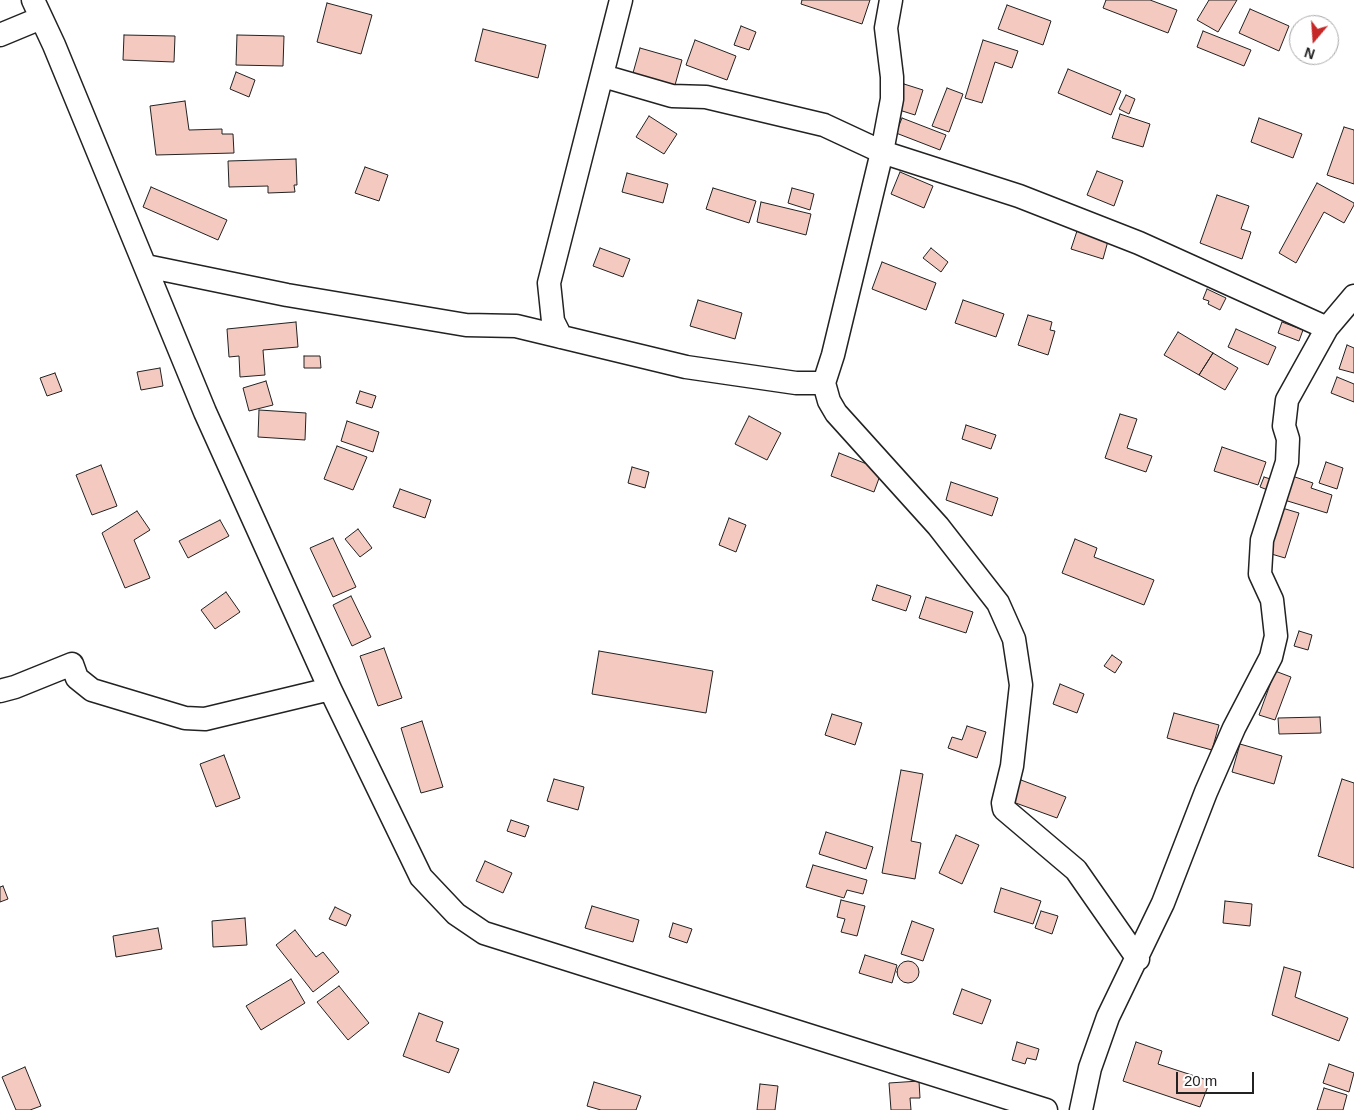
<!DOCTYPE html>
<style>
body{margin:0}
#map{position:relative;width:1354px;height:1110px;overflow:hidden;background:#fff;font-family:Arial,sans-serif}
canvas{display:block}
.north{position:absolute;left:1289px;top:15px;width:50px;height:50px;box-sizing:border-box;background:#fff;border:1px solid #a7a7a7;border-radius:50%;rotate:198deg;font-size:14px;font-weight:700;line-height:20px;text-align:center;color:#222}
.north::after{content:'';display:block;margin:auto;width:18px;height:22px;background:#c62828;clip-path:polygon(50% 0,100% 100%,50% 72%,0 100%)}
.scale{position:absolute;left:1176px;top:1072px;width:78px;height:22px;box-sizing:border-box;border:2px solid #222;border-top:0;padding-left:6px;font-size:15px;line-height:18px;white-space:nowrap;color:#222;-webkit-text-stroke:4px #fff;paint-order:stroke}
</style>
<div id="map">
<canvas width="1354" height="1110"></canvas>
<div class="north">N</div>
<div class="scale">20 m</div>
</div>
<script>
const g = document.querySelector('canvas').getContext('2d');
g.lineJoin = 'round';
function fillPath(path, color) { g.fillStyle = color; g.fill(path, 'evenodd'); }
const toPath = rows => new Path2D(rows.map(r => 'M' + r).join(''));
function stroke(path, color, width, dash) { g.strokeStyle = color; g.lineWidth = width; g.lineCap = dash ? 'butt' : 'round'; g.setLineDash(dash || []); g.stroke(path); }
const building = toPath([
 [802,0,870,0,862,24,801,4,802,0],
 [1106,0,1150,0,1177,10,1168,33,1103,8,1106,0],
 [1209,0,1237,0,1218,32,1197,20,1209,0],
 [327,3,372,15,361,54,317,42,327,3],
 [1007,5,1051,21,1043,45,998,29,1007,5],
 [1250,9,1289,26,1279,51,1239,33,1250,9],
 [741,26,756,32,749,50,734,45,741,26],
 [483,29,546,45,538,78,475,61,483,29],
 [1203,31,1251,50,1244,66,1197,47,1203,31],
 [124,35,175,36,174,62,123,60,124,35],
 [237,35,284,36,283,66,236,65,237,35],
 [695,40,736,56,727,80,686,65,695,40],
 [983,40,1018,51,1012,68,995,62,982,103,965,98,983,40],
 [640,48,682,60,675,85,633,73,640,48],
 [1068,69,1121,91,1111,115,1058,93,1068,69],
 [236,72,255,80,249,97,230,89,236,72],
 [904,84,923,90,915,115,896,109,904,84],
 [947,88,963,94,949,132,932,126,947,88],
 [1126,95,1135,99,1129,114,1119,109,1126,95],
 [185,101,189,130,222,129,222,134,233,134,234,153,156,155,150,106,185,101],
 [1120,114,1150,124,1143,147,1112,138,1120,114],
 [649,116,677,134,664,154,636,137,649,116],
 [902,118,946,135,940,150,896,133,902,118],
 [1259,118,1302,134,1293,158,1251,142,1259,118],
 [1344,127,1354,130,1354,184,1327,175,1344,127],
 [296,159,297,185,294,185,295,192,268,193,268,186,229,187,228,161,296,159],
 [365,167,388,175,379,201,355,193,365,167],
 [1097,171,1123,181,1114,206,1087,195,1097,171],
 [900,172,933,186,924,208,891,194,900,172],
 [627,173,668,184,663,203,622,192,627,173],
 [1317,183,1354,203,1354,205,1344,223,1324,212,1296,263,1279,253,1317,183],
 [151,187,227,220,218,240,143,207,151,187],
 [713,188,756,201,749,223,706,209,713,188],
 [792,188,814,194,810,210,788,203,792,188],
 [1217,195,1249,206,1241,229,1251,232,1242,259,1200,243,1217,195],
 [761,202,811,214,806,235,757,222,761,202],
 [1077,231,1108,241,1103,259,1071,249,1077,231],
 [600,248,630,259,623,277,593,266,600,248],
 [931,248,948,262,941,272,923,258,931,248],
 [882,262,936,283,926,310,872,289,882,262],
 [1207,289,1226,298,1220,310,1208,304,1209,301,1203,299,1207,289],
 [698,300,742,313,735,339,690,326,698,300],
 [963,300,1004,314,996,337,955,323,963,300],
 [1028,315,1052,322,1050,330,1055,331,1048,355,1018,345,1028,315],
 [296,322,298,347,263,350,265,375,240,377,239,356,229,357,227,329,296,322],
 [1282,322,1303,330,1299,341,1278,333,1282,322],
 [1236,329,1276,347,1268,365,1228,347,1236,329],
 [1178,332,1213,353,1199,375,1164,355,1178,332],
 [1347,345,1354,348,1354,373,1339,369,1347,345],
 [1213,353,1238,368,1225,390,1199,375,1213,353],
 [304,356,320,356,321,368,304,368,304,356],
 [160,368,163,386,141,390,137,372,160,368],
 [55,373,62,391,47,396,40,378,55,373],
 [1337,377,1354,384,1354,402,1331,393,1337,377],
 [266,381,273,405,249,411,243,388,266,381],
 [360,391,376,396,372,408,356,403,360,391],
 [259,410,306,413,305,440,258,437,259,410],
 [1120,414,1137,419,1127,448,1152,456,1146,472,1105,458,1120,414],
 [749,416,781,433,767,460,735,444,749,416],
 [347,421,379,432,373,452,341,441,347,421],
 [966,425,996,435,991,449,962,439,966,425],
 [337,446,367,457,353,490,324,479,337,446],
 [1222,447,1266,462,1258,485,1214,471,1222,447],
 [839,453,882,470,874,492,831,476,839,453],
 [1326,462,1343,468,1337,489,1319,483,1326,462],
 [101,465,117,506,92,515,76,475,101,465],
 [632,467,649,472,645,488,628,483,632,467],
 [1289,475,1313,483,1311,488,1332,495,1327,513,1281,499,1289,475],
 [1264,477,1277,481,1273,492,1260,487,1264,477],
 [951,482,998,498,992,516,946,500,951,482],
 [400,489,431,500,425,518,393,507,400,489],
 [1282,508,1299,513,1285,558,1268,553,1282,508],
 [137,511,150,530,134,540,150,578,125,588,102,533,137,511],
 [729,518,746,525,736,552,719,545,729,518],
 [220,520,229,536,188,558,179,541,220,520],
 [358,529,372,548,360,557,345,539,358,529],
 [333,538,356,587,333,597,310,548,333,538],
 [1075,539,1097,548,1094,557,1154,580,1144,605,1062,573,1075,539],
 [877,585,911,596,906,611,872,600,877,585],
 [226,592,240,612,215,629,201,610,226,592],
 [351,596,371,637,352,646,333,605,351,596],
 [926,597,973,612,966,633,919,618,926,597],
 [1299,631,1312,635,1308,650,1294,646,1299,631],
 [384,648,402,698,378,706,360,656,384,648],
 [599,651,713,671,706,713,592,694,599,651],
 [1112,655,1122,662,1115,673,1104,666,1112,655],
 [1275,671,1291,677,1275,720,1259,715,1275,671],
 [1060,684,1084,694,1077,713,1053,704,1060,684],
 [1174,713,1219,725,1212,750,1167,738,1174,713],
 [832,714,862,723,855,745,825,735,832,714],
 [1320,717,1321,733,1279,734,1278,718,1320,717],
 [422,721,443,787,421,793,401,728,422,721],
 [967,726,986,732,977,758,948,748,952,737,962,740,967,726],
 [1240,744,1282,756,1274,784,1232,772,1240,744],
 [224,755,240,798,216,807,200,764,224,755],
 [901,770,923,774,911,841,921,843,915,879,882,873,901,770],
 [554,779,584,787,578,810,547,801,554,779],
 [1342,779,1354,783,1354,868,1318,856,1342,779],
 [1021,780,1066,797,1057,818,1013,802,1021,780],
 [511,820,529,826,525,837,507,831,511,820],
 [826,832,873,847,866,869,819,854,826,832],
 [956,835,979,845,962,884,939,873,956,835],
 [485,861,512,873,503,893,476,881,485,861],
 [813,865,867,880,863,894,847,890,844,898,806,887,813,865],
 [3,886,8,899,0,902,0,887,3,886],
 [1001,888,1041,901,1033,924,994,912,1001,888],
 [841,900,865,906,857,936,841,932,845,919,837,917,841,900],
 [1225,901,1252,904,1250,926,1223,923,1225,901],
 [592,906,639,920,633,942,585,928,592,906],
 [335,907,351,915,346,926,329,919,335,907],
 [1041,911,1058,916,1052,934,1035,928,1041,911],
 [245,918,247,945,213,947,212,921,245,918],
 [912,921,934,929,923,961,901,954,912,921],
 [673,923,692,929,687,943,669,937,673,923],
 [158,928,162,949,116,957,113,936,158,928],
 [295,930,316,957,323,952,339,972,313,992,276,945,295,930],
 [865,955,897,965,892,983,859,973,865,955],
 '897 972a11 11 0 1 1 22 0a11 11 0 1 1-22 0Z',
 [1284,967,1301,972,1295,997,1348,1018,1339,1041,1272,1015,1284,967],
 [291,979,305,1003,261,1030,246,1006,291,979],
 [339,986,369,1023,348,1040,317,1002,339,986],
 [962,989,991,1000,982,1024,953,1014,962,989],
 [419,1013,443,1022,436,1041,459,1049,449,1073,403,1056,419,1013],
 [1017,1042,1039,1049,1036,1060,1027,1058,1025,1064,1012,1060,1017,1042],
 [1136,1042,1162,1051,1158,1064,1210,1081,1200,1107,1123,1081,1136,1042],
 [1329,1064,1354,1073,1349,1092,1323,1083,1329,1064],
 [25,1067,41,1106,30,1110,16,1110,2,1077,25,1067],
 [919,1081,920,1098,910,1098,911,1110,891,1110,889,1083,919,1081],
 [594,1082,641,1096,636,1110,601,1110,587,1106,594,1082],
 [760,1084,778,1086,775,1110,757,1110,760,1084],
 [1324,1088,1347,1095,1343,1110,1317,1110,1324,1088]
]);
fillPath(building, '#f3c9c0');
stroke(building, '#222', 1);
const street = toPath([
 [33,0,54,45,205,412,330,689,421,877,456,914,484,933,1046,1110],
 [891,0,886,28,892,77,892,99,882,152,833,355,824,383,829,401,836,413,938,526,998,603,1014,639,1021,685,1012,766,1003,803,1004,809,1076,870,1138,959],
 [0,35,41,18],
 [603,76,672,96,706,97,824,125,882,152,1019,196,1139,243,1327,328,1354,296],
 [146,266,287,295,466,325,516,326,686,367,796,383,824,383],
 [561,337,553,321,549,283,621,0],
 [0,691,15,687,72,664,77,678,92,690,185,718,205,719,330,689],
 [1081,1110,1090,1068,1108,1017,1163,903,1206,792,1234,728,1271,657,1276,636,1272,600,1260,574,1262,540,1287,462,1288,439,1284,426,1287,400,1327,328]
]);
stroke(street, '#222', 25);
stroke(street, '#fff', 22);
</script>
